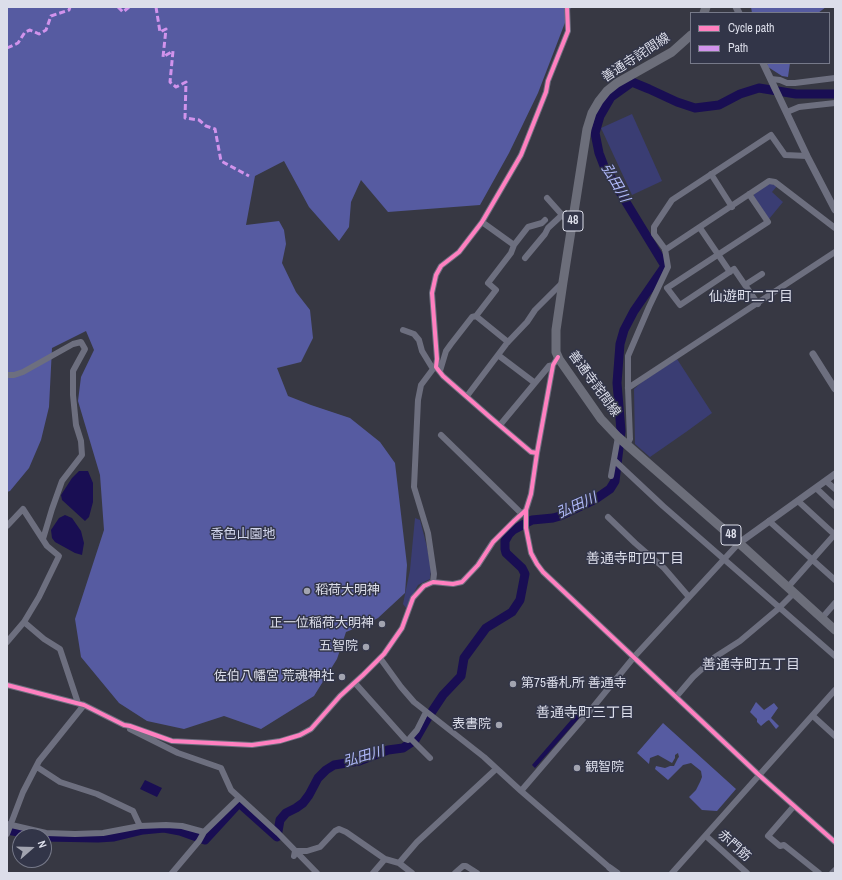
<!DOCTYPE html>
<meta charset="utf-8">
<style>
body{margin:0}
#map{position:relative;width:842px;height:880px;overflow:hidden;background:#373843;font-family:"Archivo Narrow",sans-serif}
canvas{display:block}
.frame{position:absolute;inset:0;border:8px solid #dcdeea;pointer-events:none}
.legend{position:absolute;left:690px;top:12px;width:140px;height:52px;box-sizing:border-box;background:#323548;border:1px solid #767989;margin:0;padding:5px 7px;list-style:none;font-size:12px;color:#dcdeea}
.legend li{display:flex;align-items:center;gap:8px;height:20px}
.legend b{width:20px;border:1px solid #767989}
.north{position:absolute;left:12px;top:828px;width:40px;height:40px;box-sizing:border-box;background:#323548;border:1px solid #767989;border-radius:50%;rotate:70deg;font-size:11px;font-weight:700;line-height:16px;text-align:center;color:#dcdeea}
.north::after{content:'';display:block;margin:auto;width:14px;height:18px;background:#a2a4b0;clip-path:polygon(50% 0,100% 100%,50% 72%,0 100%)}
</style>
<div id="map">
<canvas width="842" height="880"></canvas>
<div class="frame"></div>
<ul class="legend">
<li><b style="height:5px;background:#ff80c0"></b>Cycle path</li>
<li><b style="height:5px;background:#d193ec"></b>Path</li>
</ul>
<div class="north">N</div>
</div>
<script>
const g = document.querySelector('canvas').getContext('2d');
g.lineJoin = 'round';
function fillPath(path, color) { g.fillStyle = color; g.fill(path, 'evenodd'); }
const toPath = rows => new Path2D(rows.map(r => 'M' + r).join(''));
function stroke(path, color, width, dash) { g.strokeStyle = color; g.lineWidth = width; g.lineCap = dash ? 'butt' : 'round'; g.setLineDash(dash || []); g.stroke(path); }
function drawText(font, color, halo, rows, align = 'center') {
  g.font = font + ' "Archivo Narrow","Noto Sans JP",sans-serif'; g.lineWidth = 3; g.setLineDash([]); g.textBaseline = 'middle'; g.strokeStyle = halo; g.fillStyle = color; for (const [text, x, y, turn = 0] of rows) {
    g.save(); g.translate(x, y); g.rotate((+turn || 0) * Math.PI / 180); g.textAlign = isNaN(turn) ? turn : align; if (halo) g.strokeText(text, 0, 0); g.fillText(text, 0, 0); g.restore();
  }
}
fillPath(toPath([
 [632,114,662,181,632,195,601,128],
 [770,183,777,186,772,192,783,202,769,219,754,197,754,194],
 [677,359,712,413,686,432,650,457,635,444,634,389,643,381],
 [415,518,420,520,427,547,431,568,430,579,418,585,406,608,403,604,410,570]
]), '#3a3d73');
fillPath(toPath([
 [7,7,571,7,538,93,509,153,480,205,388,212,361,180,351,202,349,227,339,241,309,207,284,161,255,176,246,225,279,221,284,230,286,244,282,263,296,292,310,310,313,338,301,362,277,368,288,396,311,405,350,418,380,442,395,463,407,565,405,593,378,618,366,624,346,632,337,659,314,696,261,729,224,716,184,729,147,721,119,703,81,657,75,619,104,530,100,475,78,401,81,377,94,350,86,331,52,348,49,407,41,440,29,468,10,491,7,492],
 [751,7,826,7,818,13,752,13],
 [767,63,790,63,788,77,782,76,768,67],
 [756,702,764,710,774,703,778,708,771,718,779,726,776,729,769,720,767,721,761,726,757,722,757,719,750,712],
 [663,723,736,789,717,811,702,810,689,797,696,790,700,782,702,777,701,771,691,763,683,765,668,780,655,769,656,766,665,768,670,766,674,766,678,758,679,757,678,753,675,755,675,758,672,763,658,755,650,758,649,764,637,753]
]), '#565ba1');
fillPath(toPath([
 [79,471,88,471,93,483,93,502,89,517,85,521,62,500,61,495,72,478],
 [65,515,72,518,81,531,84,543,82,555,75,553,55,542,52,538,51,530,59,518],
 [577,713,581,716,535,768,532,765],
 [145,780,162,788,157,797,140,789]
]), '#190e53');
stroke(toPath([
 [7,830,41,836],
 [44,837,98,838,114,837,143,830,164,828,180,831,205,840,239,803,277,837,280,820,286,813,296,808,303,803,309,795,318,778,326,770,334,765,359,761,388,750,403,748,415,740,427,719,443,695,461,676,464,658,486,628,512,612,520,600,525,574,522,568,506,553,505,549,505,541,509,534,513,530,532,520,553,518,560,516,594,500,610,489,615,481,621,431,617,383,620,344,624,330,634,311,665,266,604,166,599,153,595,133,600,116,611,97,632,82,649,89,677,102,695,108,719,105,740,94,759,88,796,94,835,94]
]), '#190e53', 9);
stroke(toPath([
 [771,79,780,80,787,83,795,83,835,78],
 [787,112,799,107,835,103],
 [711,174,732,207],
 [749,194,768,222,667,288,680,305,734,269,758,304],
 [547,198,572,226],
 [482,222,514,245,511,253,488,283,496,290,476,316,508,342],
 [700,228,730,272],
 [514,245,528,227,542,223,545,220],
 [665,250,769,181,775,182,835,228],
 [525,258,545,234,548,228,562,215],
 [745,285,762,274],
 [403,330,414,334,419,340,422,351,433,369],
 [498,355,535,383],
 [440,371,446,351,451,344,472,317,476,316],
 [7,375,14,375,23,372,73,344,81,342,85,349,73,371,73,395,76,425,81,441,82,455,62,481,52,509,43,539],
 [628,388,835,252],
 [467,396,507,343,527,322,535,310,563,282],
 [500,425,549,366,553,365],
 [441,435,522,514],
 [627,445,630,439,628,388,628,356,649,307,668,267,665,249,654,234,654,227,672,200,771,135,785,155,807,156],
 [537,453,531,452,491,418,443,376,436,367,437,359,432,293,436,275,441,266,459,252,482,222,521,155,546,92,548,81,568,31,567,7],
 [615,461,663,506,835,656],
 [611,476,618,437],
 [826,481,835,489],
 [816,488,835,506],
 [798,501,835,535],
 [526,510,526,528,531,553,537,564,543,572,759,775,835,842],
 [608,517,635,543,664,568,689,597],
 [769,521,835,580],
 [7,526,23,509,47,546,59,556,39,597,24,622,7,642],
 [433,582,434,574,428,533,414,487,418,400,421,385,433,369,436,367],
 [788,587,835,534],
 [822,618,835,603],
 [24,622,44,639,60,649,78,703],
 [380,658,401,687,414,702,484,757,521,791,610,868],
 [355,683,405,739,408,740,410,738,417,730,426,712],
 [7,685,84,705,124,725,130,726,172,741,252,745,280,741,300,735,311,729,340,696,363,675,384,654,402,628,413,598,424,586,433,582,453,584,462,582,478,565,493,542,514,521,526,510,531,494,537,453,553,365,558,357],
 [676,697,693,677,715,657,740,641,778,609,794,593],
 [813,716,835,736],
 [130,729,178,753,221,768,231,790,278,833,317,873],
 [410,738,430,758],
 [37,767,60,782,97,794,133,811,140,826],
 [521,791,594,706,634,657,739,543],
 [794,806,768,836,780,846,784,845,819,873],
 [7,824,46,833,75,834,103,833,140,826,166,825,182,826,204,832],
 [7,834,23,792,39,761,84,705],
 [706,836,747,873],
 [294,856,295,851,307,851,320,847,335,831,339,829,346,832,385,859,399,863,417,842,496,769],
 [399,863,412,873],
 [172,873,199,841,204,832,239,798],
 [373,873,385,859],
 [455,873,463,866,466,866,477,873],
 [672,873,835,690],
 [832,873,835,870]
]), '#6d6f7f', 6);
stroke(toPath([
 [736,7,739,13],
 [763,63,807,156,835,210],
 [813,354,835,389],
 [739,543,835,474],
 [610,868,617,873]
]), '#6d6f7f', 7);
stroke(toPath([
 [704,13,706,7],
 [691,35,672,52,617,83,607,91,599,101,592,113,587,129,563,282,556,330,556,352,559,359,601,419,618,437,739,543,835,630]
]), '#6c6e7a', 9);
stroke(toPath([
 [118,7,123,12,129,7],
 [156,7,160,32,166,29,163,57,173,51,170,82,176,87,186,82,185,118,199,120,206,126,215,129,221,161,249,176],
 [7,48,18,43,25,32,30,30,39,34,46,30,51,16,69,10,70,7]
]), '#d193ec', 3, [6, 3]);
stroke(toPath([
 [537,453,531,452,491,418,443,376,436,367,437,359,432,293,436,275,441,266,459,252,482,222,521,155,546,92,548,81,568,31,567,7],
 [526,510,526,528,531,553,537,564,543,572,759,775,835,842],
 [7,685,84,705,124,725,130,726,172,741,252,745,280,741,300,735,311,729,340,696,363,675,384,654,402,628,413,598,424,586,433,582,453,584,462,582,478,565,493,542,514,521,526,510,531,494,537,453,553,365,558,357]
]), '#ff80c0', 4);
for (const [x, y, r, color] of [
 [307,591,4,"#a2a4b0"],
 [382,624,4,"#a2a4b0"],
 [366,647,4,"#a2a4b0"],
 [342,677,4,"#a2a4b0"],
 [513,684,4,"#a2a4b0"],
 [499,725,4,"#a2a4b0"],
 [577,768,4,"#a2a4b0"]
]) { const dot = new Path2D(); dot.arc(x, y, r, 0, 2 * Math.PI); g.fillStyle = color; g.fill(dot); stroke(dot, '#323548', 1.5); }
for (const [x, y, w] of [
 [573,221,20],
 [731,535,20]
]) { const box = new Path2D(); box.roundRect(x - w / 2, y - 10, w, 20, 3); g.fillStyle = '#323548'; g.fill(box); stroke(box, '#dcdeea', 1); }
drawText('bold 12px', '#dcdeea', null, [
 ["48",573,221],
 ["48",731,535]
]);
drawText('13px', '#dcdeea', '#323548', [
 ["善通寺詫間線",636,58,-33],
 ["善通寺詫間線",594,384,54],
 ["赤門筋",734,846,42]
]);
drawText('13px', '#d2d6ec', '#323548', [
 ["香色山園地",243,535]
]);
drawText('13px', '#dcdeea', '#323548', [
 ["稻荷大明神",315,591,"left"],
 ["正一位稲荷大明神",374,624],
 ["五智院",358,647],
 ["佐伯八幡宮 荒魂神社",334,677],
 ["第75番札所 善通寺",521,684,"left"],
 ["表書院",491,725],
 ["観智院",585,768,"left"]
], 'right');
drawText('italic 14px', '#b0b9fa', '#323548', [
 ["弘田川",615,183,60],
 ["弘田川",577,506,-24],
 ["弘田川",364,757,-16]
]);
drawText('14px', '#dcdeea', '#323548', [
 ["仙遊町二丁目",751,297],
 ["善通寺町四丁目",635,559],
 ["善通寺町五丁目",751,665],
 ["善通寺町三丁目",585,713]
]);
</script>
